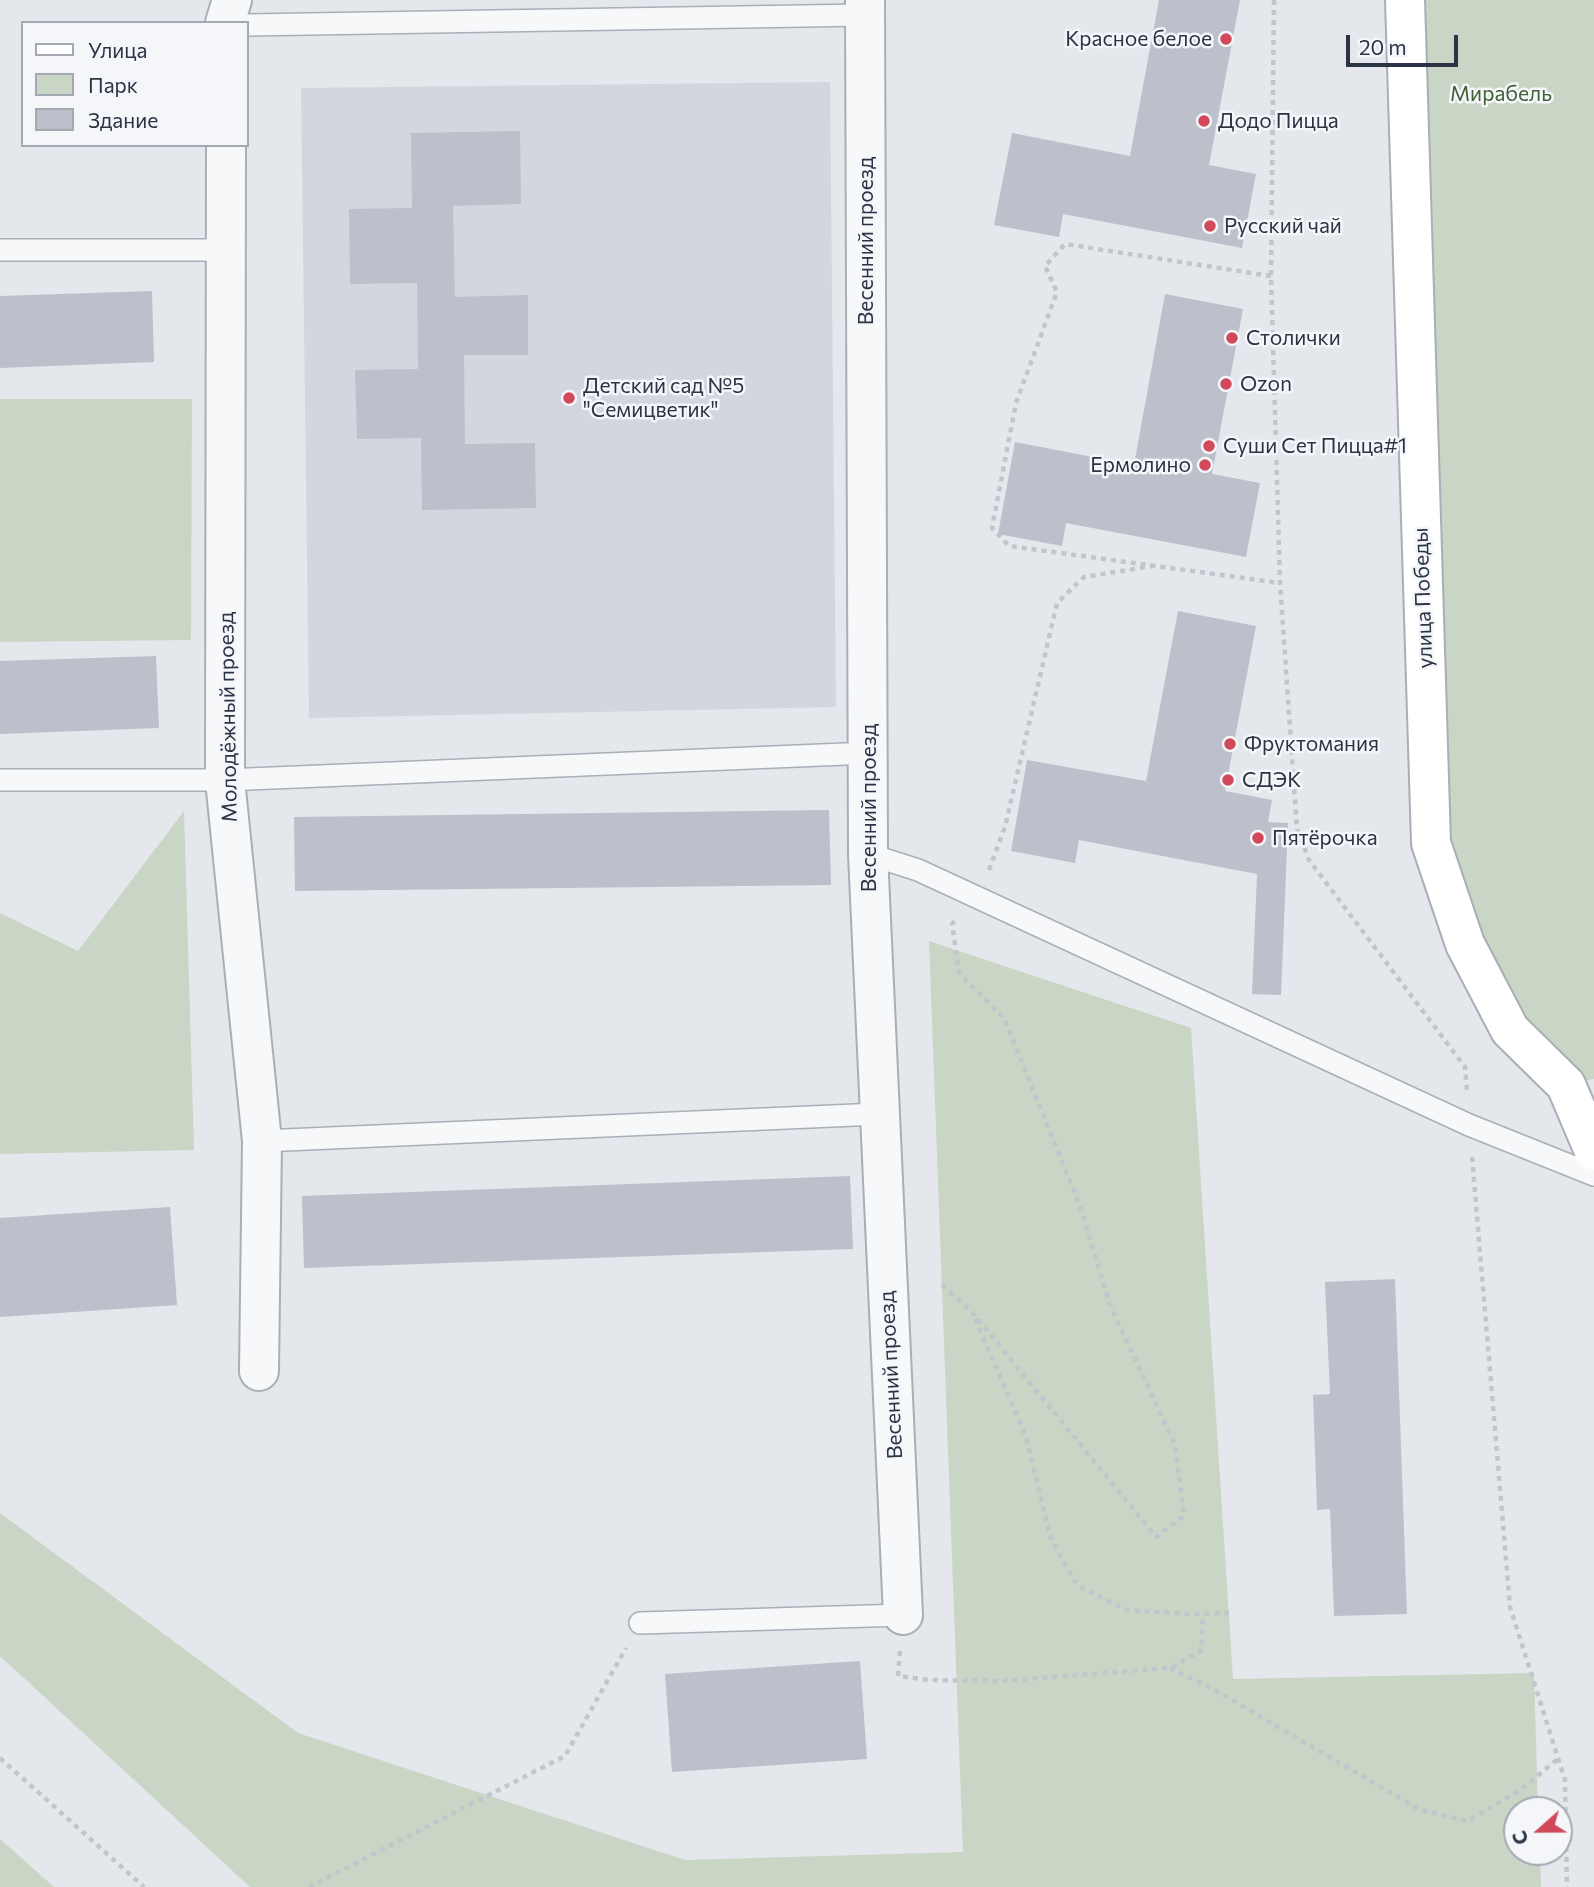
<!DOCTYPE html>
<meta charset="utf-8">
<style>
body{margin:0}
#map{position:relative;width:1594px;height:1887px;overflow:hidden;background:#e4e7ec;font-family:Commissioner,sans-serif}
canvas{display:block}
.legend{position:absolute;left:21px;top:21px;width:228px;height:126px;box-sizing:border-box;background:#f4f6f9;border:2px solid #a4a8b1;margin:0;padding:9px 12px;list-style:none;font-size:21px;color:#2b3445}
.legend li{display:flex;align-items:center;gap:14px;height:35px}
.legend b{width:35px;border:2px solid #a4a8b1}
.north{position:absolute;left:1503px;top:1796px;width:70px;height:70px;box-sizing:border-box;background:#f4f6f9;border:2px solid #a4a8b1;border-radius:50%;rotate:249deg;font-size:19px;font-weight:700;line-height:28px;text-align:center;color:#2b3445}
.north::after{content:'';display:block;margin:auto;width:24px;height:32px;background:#d1495b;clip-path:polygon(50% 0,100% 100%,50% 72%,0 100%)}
.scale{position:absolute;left:1346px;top:35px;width:112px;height:32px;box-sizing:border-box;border:4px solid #2b3445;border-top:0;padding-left:9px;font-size:21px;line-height:24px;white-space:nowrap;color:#2b3445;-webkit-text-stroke:5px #f4f6f9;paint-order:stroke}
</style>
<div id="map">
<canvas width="1594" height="1887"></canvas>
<ul class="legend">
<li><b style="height:9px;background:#fff"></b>Улица</li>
<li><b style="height:19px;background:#c9d6c5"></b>Парк</li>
<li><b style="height:19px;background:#bbc0ca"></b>Здание</li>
</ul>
<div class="north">С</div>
<div class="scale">20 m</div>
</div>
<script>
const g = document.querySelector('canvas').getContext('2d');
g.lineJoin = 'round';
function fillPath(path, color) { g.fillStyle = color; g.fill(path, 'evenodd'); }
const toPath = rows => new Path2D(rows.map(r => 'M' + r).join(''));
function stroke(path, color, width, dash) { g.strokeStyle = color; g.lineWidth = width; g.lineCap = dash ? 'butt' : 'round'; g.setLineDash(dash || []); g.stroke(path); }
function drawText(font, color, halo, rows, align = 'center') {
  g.font = font + ' Commissioner,sans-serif'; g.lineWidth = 5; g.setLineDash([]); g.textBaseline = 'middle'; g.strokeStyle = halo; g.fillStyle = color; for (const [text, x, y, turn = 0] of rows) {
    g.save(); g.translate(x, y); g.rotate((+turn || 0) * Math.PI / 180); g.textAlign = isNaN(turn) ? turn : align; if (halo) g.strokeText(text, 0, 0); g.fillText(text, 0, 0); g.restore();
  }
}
fillPath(toPath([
 [830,82,836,707,309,718,301,88]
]), '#d2d6de');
fillPath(toPath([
 [1405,0,1594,0,1594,1079,1566,1085,1510,1030,1431,843],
 [0,399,192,399,191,640,0,642],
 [184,811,194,1150,0,1154,0,913,78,951],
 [929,941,1191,1028,1233,1679,1534,1673,1538,1810,1517,1810,1517,1852,1540,1852,1541,1887,250,1887,0,1656,0,1513,298,1733,685,1860,963,1852],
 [0,1839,54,1887,0,1887]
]), '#c9d6c5');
fillPath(toPath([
 [1159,0,1240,0,1209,165,1256,174,1242,248,1063,214,1059,237,994,225,1012,133,1130,156],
 [520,131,521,204,453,206,455,297,528,295,528,355,464,355,465,444,535,443,536,508,422,510,421,438,357,439,355,370,418,369,417,283,350,284,349,209,412,208,411,133],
 [152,291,154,362,0,368,0,296],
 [1165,294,1243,309,1212,474,1260,483,1246,557,1066,523,1062,546,998,534,1015,442,1134,465],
 [1178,611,1256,626,1225,791,1272,800,1268,822,1288,823,1281,995,1252,994,1257,874,1079,840,1075,863,1011,851,1027,760,1146,781],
 [156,656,159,728,0,734,0,661],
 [829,810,831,885,295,891,294,817],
 [850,1176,853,1249,304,1268,302,1196],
 [170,1207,177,1305,0,1317,0,1218],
 [1395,1279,1407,1614,1334,1616,1330,1509,1317,1510,1313,1395,1330,1394,1325,1282],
 [860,1661,867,1759,672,1772,665,1674]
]), '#bbc0ca');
const lane = toPath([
 [247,25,865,15],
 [0,250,226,250],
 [0,780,225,780,869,753],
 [868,854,918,870,1469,1125,1594,1175],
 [262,1141,878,1114],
 [640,1623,903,1615]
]);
const street = toPath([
 [865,0,868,854,903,1615],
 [225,23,232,0],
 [226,145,225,780,262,1141,259,1371]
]);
const secondary = toPath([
 [1405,0,1431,843,1465,944,1510,1030,1566,1085,1594,1151]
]);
stroke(lane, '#a9aeb7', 24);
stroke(street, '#a9aeb7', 42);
stroke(secondary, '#a9aeb7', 42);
stroke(toPath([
 [1274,0,1271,276,1280,583,1297,829,1309,860,1465,1067,1467,1092],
 [1271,276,1065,244,1045,266,1057,292,1016,403,992,528,1009,546,1280,583],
 [989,870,1005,827,1057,603,1084,577,1153,566],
 [1472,1157,1510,1607,1565,1780,1567,1887],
 [942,1285,972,1312,1156,1537,1184,1516,1175,1445,1110,1305,1080,1206,1004,1018,959,973,952,924,956,920],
 [975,1319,1026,1436,1050,1537,1077,1585,1127,1610,1187,1614,1229,1613],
 [900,1651,898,1676,930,1680,999,1681,1170,1668,1201,1651,1203,1614],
 [1170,1668,1213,1689,1420,1810,1468,1821,1520,1790,1558,1759],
 [0,1758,144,1887],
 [309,1887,565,1756,626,1648]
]), '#c2c5cb', 4.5, [5, 5]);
stroke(lane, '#f7f8fa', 21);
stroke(street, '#f7f8fa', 38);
stroke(secondary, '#fff', 38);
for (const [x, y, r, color] of [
 [1226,39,7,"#d1495b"],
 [1204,121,7,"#d1495b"],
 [1210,226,7,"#d1495b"],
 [1232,338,7,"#d1495b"],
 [1226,384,7,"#d1495b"],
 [569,398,7,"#d1495b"],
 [1209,446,7,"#d1495b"],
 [1205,465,7,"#d1495b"],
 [1230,744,7,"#d1495b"],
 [1228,780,7,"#d1495b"],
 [1258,838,7,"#d1495b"]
]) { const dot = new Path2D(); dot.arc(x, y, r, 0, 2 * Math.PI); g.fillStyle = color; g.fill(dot); stroke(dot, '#f4f6f9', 2.5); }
drawText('21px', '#2b3445', '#f4f6f9', [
 ["Красное белое",1212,39,"right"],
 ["Додо Пицца",1218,121],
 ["Русский чай",1224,226],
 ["Столички",1246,338],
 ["Ozon",1240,384],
 ["Детский сад №5",583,386],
 ["\"Семицветик\"",583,410],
 ["Суши Сет Пицца#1",1223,446],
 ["Ермолино",1191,465,"right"],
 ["Фруктомания",1244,744],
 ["СДЭК",1242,780],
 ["Пятёрочка",1272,838]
], 'left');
drawText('21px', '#3f6138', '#f4f6f9', [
 ["Мирабель",1501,94]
]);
drawText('21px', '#2b3445', '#f4f6f9', [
 ["Весенний проезд",866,241,-90],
 ["улица Победы",1423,598,-92],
 ["Молодёжный проезд",228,717,-91],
 ["Весенний проезд",869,808,-90],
 ["Весенний проезд",891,1375,-93]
]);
</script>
